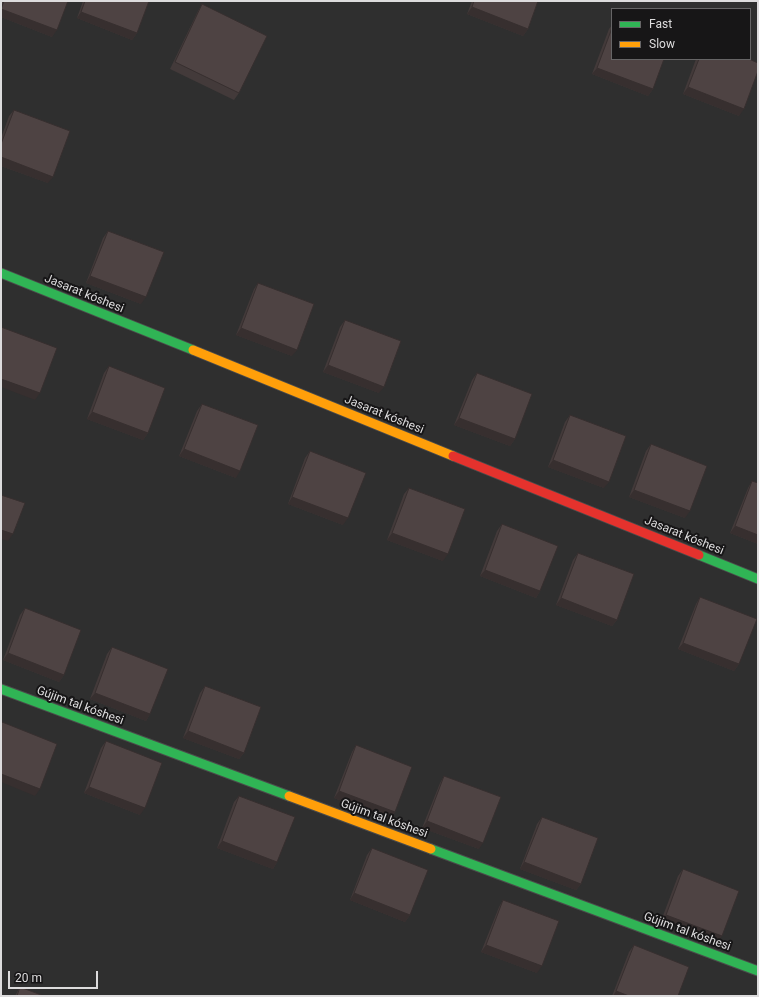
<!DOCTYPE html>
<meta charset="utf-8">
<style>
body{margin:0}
#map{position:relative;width:759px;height:997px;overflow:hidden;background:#2f2f2f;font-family:Roboto,sans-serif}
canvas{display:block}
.frame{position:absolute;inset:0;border:2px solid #dddcdd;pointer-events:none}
.legend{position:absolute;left:611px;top:8px;width:140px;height:52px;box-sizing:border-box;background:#171617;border:1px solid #666566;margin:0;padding:5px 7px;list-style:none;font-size:12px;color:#dddcdd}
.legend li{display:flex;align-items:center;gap:8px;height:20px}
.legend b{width:20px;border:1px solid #666566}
.scale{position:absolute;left:8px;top:971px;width:90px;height:18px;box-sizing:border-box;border:2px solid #dddcdd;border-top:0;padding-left:5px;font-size:12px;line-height:14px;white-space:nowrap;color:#dddcdd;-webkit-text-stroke:3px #171617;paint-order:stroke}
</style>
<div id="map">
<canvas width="759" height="997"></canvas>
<div class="frame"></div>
<ul class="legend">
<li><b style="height:5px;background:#30b455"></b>Fast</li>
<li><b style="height:5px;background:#ff9f0a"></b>Slow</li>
</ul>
<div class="scale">20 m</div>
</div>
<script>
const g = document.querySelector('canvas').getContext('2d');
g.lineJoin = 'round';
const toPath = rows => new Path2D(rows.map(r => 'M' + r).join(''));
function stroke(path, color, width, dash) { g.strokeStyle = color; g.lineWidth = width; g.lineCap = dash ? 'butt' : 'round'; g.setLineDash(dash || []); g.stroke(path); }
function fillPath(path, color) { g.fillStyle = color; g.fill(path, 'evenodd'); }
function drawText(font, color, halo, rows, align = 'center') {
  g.font = font + ' Roboto,sans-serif'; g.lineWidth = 4; g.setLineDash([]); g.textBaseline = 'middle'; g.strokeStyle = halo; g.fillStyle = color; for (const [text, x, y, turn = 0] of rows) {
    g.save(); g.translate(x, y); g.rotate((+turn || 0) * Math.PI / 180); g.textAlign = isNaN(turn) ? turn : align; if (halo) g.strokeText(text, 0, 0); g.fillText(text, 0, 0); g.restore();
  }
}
const fast = toPath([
 [1,273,193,350],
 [699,555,758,579],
 [1,689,289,796],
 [431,849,758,971]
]);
const slow = toPath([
 [193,350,453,456],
 [289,796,431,849]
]);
const jam = toPath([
 [453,456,699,555]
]);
stroke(fast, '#4b4b4b', 11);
stroke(slow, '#4b4b4b', 11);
stroke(jam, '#4b4b4b', 11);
stroke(fast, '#30b455', 9);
stroke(slow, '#ff9f0a', 9);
stroke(jam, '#e5322d', 9);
fillPath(toPath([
 [1,1,68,1,52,37,1,17],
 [83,1,149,1,137,33,132,40,77,18],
 [472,1,538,1,528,29,523,36,467,14],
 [202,4,239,93,234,100,170,69,198,11],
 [612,25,612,59,653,89,648,96,592,74,609,29],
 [696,59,749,59,739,116,683,94],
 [14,110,48,183,1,166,1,138,9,116],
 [108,231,141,304,86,283,103,238],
 [258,283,292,356,236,335,254,289],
 [345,320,379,393,323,372,340,327],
 [109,366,148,433,143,440,87,419,104,373],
 [477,373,515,439,510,446,454,425,472,380],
 [202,404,236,478,179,456,197,411],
 [570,415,604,488,548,467,565,422],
 [651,444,685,518,629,497,646,451],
 [310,451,343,525,288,504,305,458],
 [752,481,758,483,758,544,730,533,748,488],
 [409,488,443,561,387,540,404,494],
 [502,524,540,591,536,598,480,576,497,531],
 [578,553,617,620,612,626,556,605,573,560],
 [700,597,739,664,734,671,678,649,696,604],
 [25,608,64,675,59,682,3,660,20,615],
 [112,647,150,714,146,721,90,699,107,654],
 [205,686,244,753,239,759,183,738,200,693],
 [106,741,140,815,84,793,101,748],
 [356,745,395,812,390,819,334,798,352,752],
 [444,776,479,849,422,828,440,783],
 [239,796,277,862,273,869,217,848,234,802],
 [542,817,581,884,576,890,520,869,537,824],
 [372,848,410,915,405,922,350,900,367,855],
 [683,869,717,943,661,921,678,876],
 [503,900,537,973,481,952,499,907],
 [634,945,678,996,612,996,629,952],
 [20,987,44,996,15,996]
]), '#433a3a');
fillPath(toPath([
 [472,7,528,29,523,36,467,14],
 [1,9,57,30,52,37,1,17],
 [81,12,137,33,132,40,77,18],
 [597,68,653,89,648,96,592,74],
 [688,87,744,109,739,116,683,94],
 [1,157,53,177,48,183,1,166],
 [90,276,146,297,141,304,86,283],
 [241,328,297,350,292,356,236,335],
 [328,365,384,387,379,393,323,372],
 [1,379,40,393,35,400,1,387],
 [92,412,148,433,143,440,87,419],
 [459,418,515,439,510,446,454,425],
 [184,449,240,471,236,478,179,456],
 [553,460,609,482,604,488,548,467],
 [634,490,690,511,685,518,629,497],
 [292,497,348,518,343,525,288,504],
 [735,526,758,535,758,544,730,533],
 [1,530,13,534,8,541,1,539],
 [392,533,448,554,443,561,387,540],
 [485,570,540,591,536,598,480,576],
 [561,598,617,620,612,626,556,605],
 [683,643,739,664,734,671,678,649],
 [8,653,64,675,59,682,3,660],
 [95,693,150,714,146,721,90,699],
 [188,731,244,753,239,759,183,738],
 [1,774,40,789,35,796,1,782],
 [89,787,145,808,140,815,84,793],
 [339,791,395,812,390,819,334,798],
 [427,821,483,843,479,849,422,828],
 [222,841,277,862,273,869,217,848],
 [524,862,581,884,576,890,520,869],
 [354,893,410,915,405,922,350,900],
 [666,915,722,936,717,943,661,921],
 [486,945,542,966,537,973,481,952],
 [616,991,629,996,613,996]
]), '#372f2f');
const building = toPath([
 [4,1,68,1,57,30,1,9,4,1],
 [85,1,149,1,137,33,81,12,85,1],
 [474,1,538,1,528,29,472,7,474,1],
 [202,4,267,36,239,93,175,62,202,4],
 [612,28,612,59,664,59,653,89,597,68,612,28],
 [699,59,749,59,758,63,758,71,744,109,688,87,699,59],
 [14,110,70,131,53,177,1,157,1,144,14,110],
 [108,231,164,252,146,297,90,276,108,231],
 [258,283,314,304,297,350,241,328,258,283],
 [345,320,401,341,384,387,328,365,345,320],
 [1,327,57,348,40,393,1,379,1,327],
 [109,366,165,388,148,433,92,412,109,366],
 [477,373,532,394,515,439,459,418,477,373],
 [202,404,258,425,240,471,184,449,202,404],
 [570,415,626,436,609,482,553,460,570,415],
 [651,444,707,466,690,511,634,490,651,444],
 [310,451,366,473,348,518,292,497,310,451],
 [752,481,758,483,758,535,735,526,752,481],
 [409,488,465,509,448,554,392,533,409,488],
 [1,495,25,503,13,534,1,530,1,495],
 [502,524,558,546,540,591,485,570,502,524],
 [578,553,634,574,617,620,561,598,578,553],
 [700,597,757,619,739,664,683,643,700,597],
 [25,608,81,630,64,675,8,653,25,608],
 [112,647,168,669,150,714,95,693,112,647],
 [205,686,261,707,244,753,188,731,205,686],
 [2,722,57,744,40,789,1,774,1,724,2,722],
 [106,741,162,763,145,808,89,787,106,741],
 [356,745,412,767,395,812,339,791,356,745],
 [444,776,501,797,483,843,427,821,444,776],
 [239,796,295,817,277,862,222,841,239,796],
 [542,817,598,838,581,884,524,862,542,817],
 [372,848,428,870,410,915,354,893,372,848],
 [683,869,739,891,722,936,666,915,683,869],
 [503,900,559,921,542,966,486,945,503,900],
 [634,945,689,967,678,996,629,996,616,991,634,945],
 [20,987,44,996,17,996,20,987]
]);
fillPath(building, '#4e4343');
stroke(building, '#372f2f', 1);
drawText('12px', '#dddcdd', '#171617', [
 ["Jasarat kóshesi",84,294,22],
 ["Jasarat kóshesi",384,415,22],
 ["Jasarat kóshesi",684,536,22],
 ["Gújim tal kóshesi",80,706,20],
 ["Gújim tal kóshesi",384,819,20],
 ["Gújim tal kóshesi",687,932,20]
]);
</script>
